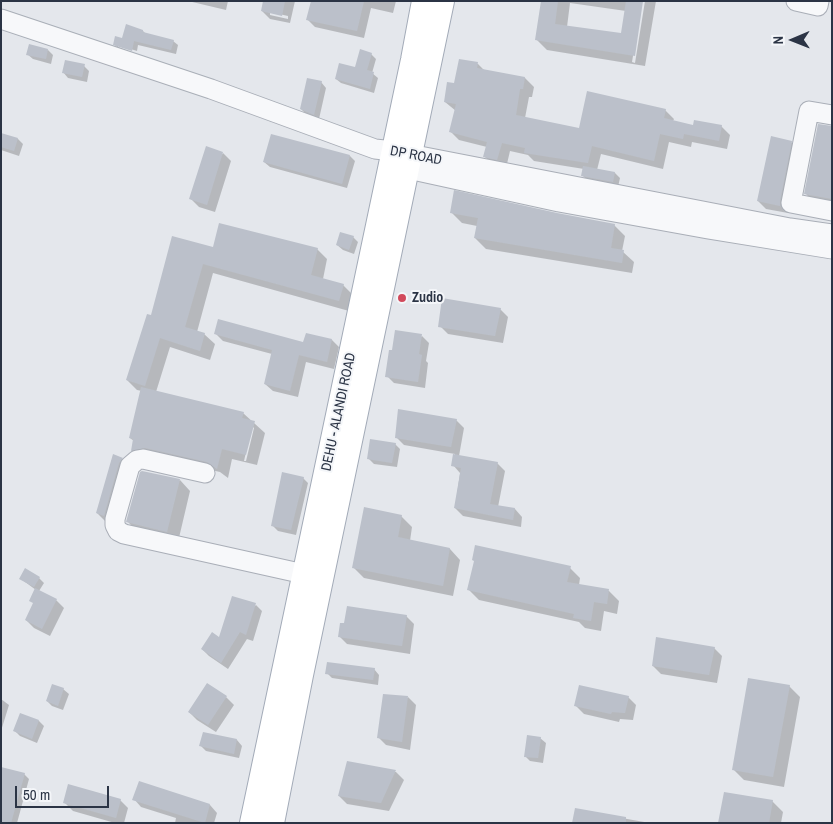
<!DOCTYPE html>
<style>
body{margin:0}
#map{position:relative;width:833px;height:824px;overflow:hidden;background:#e4e7ec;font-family:"Archivo Narrow",sans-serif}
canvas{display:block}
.frame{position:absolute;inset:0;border:2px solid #2b3445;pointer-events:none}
.north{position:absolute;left:768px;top:15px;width:50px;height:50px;-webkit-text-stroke:4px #f4f6f9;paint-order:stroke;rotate:269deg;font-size:14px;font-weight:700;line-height:20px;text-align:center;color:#2b3445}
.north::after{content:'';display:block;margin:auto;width:18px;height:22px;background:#2b3445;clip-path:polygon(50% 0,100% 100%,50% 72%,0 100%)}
.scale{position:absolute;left:15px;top:786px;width:94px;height:22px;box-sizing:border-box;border:2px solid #2b3445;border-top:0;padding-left:6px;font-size:15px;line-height:18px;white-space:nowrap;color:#2b3445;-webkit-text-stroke:4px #f4f6f9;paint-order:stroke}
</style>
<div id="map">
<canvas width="833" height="824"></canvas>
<div class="frame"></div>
<div class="north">N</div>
<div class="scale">50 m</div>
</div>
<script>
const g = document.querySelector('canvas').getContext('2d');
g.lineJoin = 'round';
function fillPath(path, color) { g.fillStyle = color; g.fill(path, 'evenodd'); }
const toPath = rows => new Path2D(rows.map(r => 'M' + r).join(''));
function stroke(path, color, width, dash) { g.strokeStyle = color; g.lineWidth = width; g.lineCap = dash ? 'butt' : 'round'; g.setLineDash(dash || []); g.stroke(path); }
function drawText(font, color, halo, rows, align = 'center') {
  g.font = font + ' "Archivo Narrow",sans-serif'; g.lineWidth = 4; g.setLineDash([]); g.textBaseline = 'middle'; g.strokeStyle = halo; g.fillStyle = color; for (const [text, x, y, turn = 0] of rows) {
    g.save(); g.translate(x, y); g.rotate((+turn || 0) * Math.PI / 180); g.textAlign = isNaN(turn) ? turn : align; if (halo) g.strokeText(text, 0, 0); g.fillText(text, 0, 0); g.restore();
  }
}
fillPath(toPath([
 [188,1,228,1,226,10],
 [264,1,295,1,290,23,270,19,262,11],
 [270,12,288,16,288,19,270,15],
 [350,1,396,1,393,13,371,8,364,38,315,27,308,20],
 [542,1,642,1,632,62,635,63,645,1,656,1,645,66,547,50,536,39],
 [570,3,626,11,622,34,567,27],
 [143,31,146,34,173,41,178,45,176,54,138,45,137,51,118,45,118,47,136,54,119,49,114,44],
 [48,50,53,55,51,64,33,59,27,54],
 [371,54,376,59,372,73,378,78,374,93,341,83,336,79,356,68],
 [460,60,478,64,485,71,525,78,534,87,532,97,529,97,525,118,580,129,665,110,674,119,673,121,694,126,721,126,730,135,727,149,692,142,691,147,669,142,663,169,601,154,597,170,615,173,620,178,618,187,588,181,583,176,584,169,534,161,528,155,510,151,506,168,493,165,485,157,487,147,459,140,450,131,456,111,445,102,455,84],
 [84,66,89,71,87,82,68,78,63,72],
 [321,82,326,88,319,119,306,114,301,109],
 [832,127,832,208,816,205,806,194],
 [1,134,18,139,23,144,19,156,1,150],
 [791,142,799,150,788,213,766,209,758,201],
 [223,153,231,161,215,212,199,207,191,199],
 [350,156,355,161,347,188,270,167,264,162],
 [451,212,556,214,614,225,625,236,622,251,634,262,632,273,486,249,475,238,477,226,462,223],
 [353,237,358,242,354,254,343,250,337,245],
 [214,249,317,249,327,259,323,279,343,285,353,295,349,311,213,273,197,332,204,334,215,344,210,360,170,347,156,392,243,413,265,433,257,465,232,459,228,478,220,472,157,458,143,461,132,451,134,441,130,438,142,391,137,390,127,380,152,317],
 [252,426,254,428,246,461,244,461],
 [500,309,508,317,503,343,448,334,440,326],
 [216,334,304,344,332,340,339,347,334,369,306,362,298,397,273,391,265,384,272,354,223,341],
 [422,336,429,343,426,361,428,363,425,388,394,383,387,376],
 [456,420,464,428,459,456,497,463,505,471,498,507,515,509,522,517,521,527,463,516,455,508,460,473,453,465,455,454,404,445,396,437],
 [395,444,400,449,397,467,374,464,368,458],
 [113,456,122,459,130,467,112,523,105,521,97,513],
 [303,478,308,483,296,535,278,531,273,526],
 [180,480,190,491,178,542,139,533,128,522],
 [401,516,412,527,410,541,450,549,460,560,453,596,364,578,353,567],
 [570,568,580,578,579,585,609,591,619,601,617,614,604,611,601,631,585,628,579,622,479,600,469,590],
 [39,578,44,583,39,591,56,600,64,608,50,636,34,628,26,620,34,604,36,590,21,579],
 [256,605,262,611,253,641,247,639,228,669,209,656,202,649,220,639],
 [406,616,414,624,410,654,347,644,339,636],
 [714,648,722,656,717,683,661,674,653,666],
 [374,669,379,675,378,685,332,678,327,673],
 [789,686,800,697,784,787,744,780,733,769],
 [63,689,69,694,63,710,52,706,47,701],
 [226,697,234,705,216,732,197,720,189,712],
 [408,697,416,705,410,750,386,745,378,737],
 [628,697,636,705,633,720,620,719,619,722,584,714,576,706],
 [1,699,9,705,1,731],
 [21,714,39,721,44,726,37,743,20,736,15,731],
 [204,733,237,740,242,746,239,758,206,751,201,746],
 [540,738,546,743,543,763,530,761,525,756],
 [348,762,396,772,404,780,389,811,347,804,339,796],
 [24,774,29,779,17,823,1,823],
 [139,783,210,805,217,813,214,823,175,823,176,818,141,807,134,799],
 [120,800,128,808,124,823,115,823,73,811,65,803],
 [772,801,783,812,781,823,720,823],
 [576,810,650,823,573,823]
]), '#0003');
fillPath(toPath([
 [263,1,285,1,282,16,261,11],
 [311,1,364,1,357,31,306,20],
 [541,1,558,1,555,24,621,33,626,1,643,1,635,56,535,40],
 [126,24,143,30,143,32,174,40,171,50,134,41,132,51,113,45,115,36,122,38],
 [29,44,48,49,46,59,26,55],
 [360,49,372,53,367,70,374,72,370,89,335,79,339,63,355,67],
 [459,59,478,62,477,68,525,77,523,89,520,89,516,115,579,128,587,91,666,109,664,118,693,125,694,120,722,125,719,141,684,134,683,139,660,134,654,161,592,146,588,163,524,153,525,148,502,143,497,160,483,157,487,142,449,132,456,104,444,102,447,82,454,83],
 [65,60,85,64,82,77,62,73],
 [307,78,322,81,314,115,300,109],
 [818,124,832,126,832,199,804,194],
 [1,133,18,138,14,151,1,147],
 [271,134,350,155,342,184,263,162],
 [771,136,792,141,780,201,780,206,757,201],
 [206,146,223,152,207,205,189,199],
 [583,166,615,172,613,182,581,176],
 [454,190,557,213,615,224,611,248,624,250,622,263,474,238,478,218,450,213],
 [219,223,318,248,311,275,344,284,339,301,203,264,185,327,205,333,200,351,160,338,145,386,126,380,147,314,151,315,172,236,213,247],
 [340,232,354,236,349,250,336,245],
 [442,298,501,308,495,336,438,327],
 [218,319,303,342,306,333,332,339,327,362,299,355,290,391,264,384,272,350,214,334],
 [395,330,422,334,419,354,422,355,418,382,385,377,389,350,392,350],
 [141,387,244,412,242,418,255,421,246,455,222,449,217,469,207,462,145,448,131,451,133,439,129,438],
 [398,409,457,419,451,447,395,438],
 [370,439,396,443,392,463,367,459],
 [113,454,123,458,119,463,104,516,96,513],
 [453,454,498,462,490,504,515,508,513,520,454,508,461,468,451,466],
 [142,471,180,479,167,532,126,522,140,472],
 [282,472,304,477,291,530,271,526],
 [364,507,402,515,398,537,450,548,443,586,352,568],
 [475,545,571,566,567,582,609,589,607,604,594,602,591,621,573,618,574,614,467,590,474,561,472,560],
 [25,568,40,577,34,587,19,579],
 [35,588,57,599,42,629,25,620,33,603,29,601],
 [232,596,256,603,246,635,240,632,221,663,201,649,212,632,219,637],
 [347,606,407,615,402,646,338,637,340,623,344,623],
 [656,637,715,647,709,675,652,666],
 [327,662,375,668,373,680,325,674],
 [748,678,790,685,773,777,732,770],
 [207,683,227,696,208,725,188,712],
 [52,684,64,688,58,706,46,701],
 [579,685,629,696,625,713,612,712,611,714,574,706],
 [383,694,408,696,402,742,377,738],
 [20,713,39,720,32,739,13,731],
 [203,732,237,739,234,754,199,746],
 [527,735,541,737,538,758,524,757],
 [347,761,396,770,381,803,338,796],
 [1,767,25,773,11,823,1,823],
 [139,781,210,804,205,823,132,800],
 [68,784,121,799,116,818,63,803],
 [724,792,773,800,769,823,718,823],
 [575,808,626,817,626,823,572,823]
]), '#bbc0ca');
const minor = toPath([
 [796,1,818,6,819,1],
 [1,19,211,89,375,149,394,151,790,228,832,234],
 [832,115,809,111,791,203,832,211],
 [395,165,408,169,559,202,708,229,832,249],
 [205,473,143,459,137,460,130,466,115,519,115,525,118,531,124,534,304,574]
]);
const major = toPath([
 [252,823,413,60,424,1],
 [272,823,301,675,442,1]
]);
stroke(minor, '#a9aeb7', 21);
stroke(major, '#a3abb8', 26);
stroke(minor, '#f7f8fa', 19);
stroke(major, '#fff', 24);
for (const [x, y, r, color] of [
 [402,298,5,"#d1495b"]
]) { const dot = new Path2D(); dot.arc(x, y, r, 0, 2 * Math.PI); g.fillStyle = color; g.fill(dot); stroke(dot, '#f4f6f9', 2); }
drawText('14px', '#2b3445', '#f4f6f9', [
 ["DP ROAD",416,156,11],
 ["DEHU - ALANDI ROAD",339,412,-78]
]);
drawText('bold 14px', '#2b3445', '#f4f6f9', [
 ["Zudio",412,298]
], 'left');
</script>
